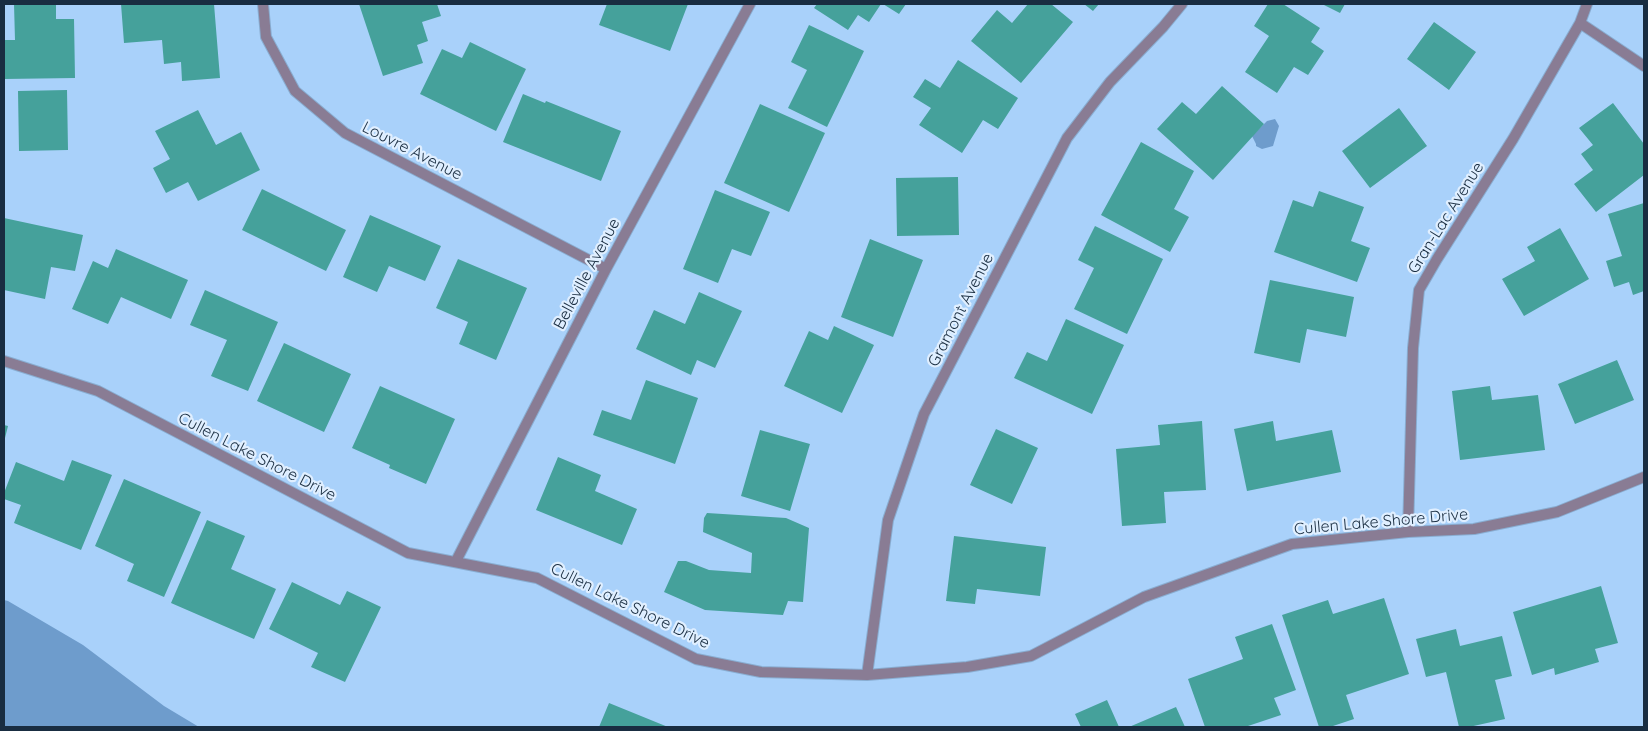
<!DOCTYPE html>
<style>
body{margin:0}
#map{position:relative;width:1648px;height:731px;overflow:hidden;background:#a9d1fa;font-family:Quicksand,sans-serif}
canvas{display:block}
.frame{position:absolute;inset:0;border:5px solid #192d41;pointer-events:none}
</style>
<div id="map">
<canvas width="1648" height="731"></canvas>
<div class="frame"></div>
</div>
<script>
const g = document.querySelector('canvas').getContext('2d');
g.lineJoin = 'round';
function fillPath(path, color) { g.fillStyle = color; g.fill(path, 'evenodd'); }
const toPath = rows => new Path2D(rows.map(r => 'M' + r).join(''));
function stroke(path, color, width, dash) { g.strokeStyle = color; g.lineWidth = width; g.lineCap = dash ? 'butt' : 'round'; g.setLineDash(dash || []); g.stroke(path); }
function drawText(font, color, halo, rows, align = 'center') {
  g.font = font + ' Quicksand,sans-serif'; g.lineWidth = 4.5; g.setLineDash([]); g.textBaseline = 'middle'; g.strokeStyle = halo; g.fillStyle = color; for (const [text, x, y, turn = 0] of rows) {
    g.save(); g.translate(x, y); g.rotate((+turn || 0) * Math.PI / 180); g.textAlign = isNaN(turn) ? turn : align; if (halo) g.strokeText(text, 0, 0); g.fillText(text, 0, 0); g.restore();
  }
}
fillPath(toPath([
 [1275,119,1279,126,1273,146,1262,149,1256,146,1256,144,1252,136,1267,121],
 [4,600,8,601,83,645,164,706,199,727,4,727]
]), '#6e9ccc');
fillPath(toPath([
 [14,4,56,4,56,19,74,19,75,78,4,79,4,40,15,40],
 [121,4,214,4,220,78,182,81,181,62,164,64,162,40,124,43],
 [359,4,437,4,441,16,422,22,428,41,417,45,423,63,383,76],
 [607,4,688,4,670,51,599,25],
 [817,4,881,4,869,22,858,15,848,30,814,8],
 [883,4,906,4,899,14],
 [1028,4,1051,4,1073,22,1021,83,971,41,997,10,1012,23],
 [1084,4,1099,4,1093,11],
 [1268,4,1283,4,1320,28,1311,42,1324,51,1308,75,1294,67,1277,93,1245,72,1269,36,1254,26],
 [1322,4,1345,4,1340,13],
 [1434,22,1476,52,1449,90,1407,59],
 [809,25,864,51,827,127,788,108,807,70,791,62],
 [470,42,526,69,496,131,420,94,442,49,462,58],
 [958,60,1018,98,998,129,983,120,962,153,919,125,931,108,913,97,925,79,940,88],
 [1222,86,1264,124,1213,180,1157,129,1182,102,1196,114],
 [67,90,68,150,19,151,18,91],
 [523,94,545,103,546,101,621,131,601,181,503,142],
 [1613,103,1644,144,1644,175,1596,212,1574,184,1593,170,1581,154,1593,145,1579,128],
 [760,104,825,133,789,212,724,183],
 [1399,108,1427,146,1370,188,1342,151],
 [198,110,216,145,241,132,260,170,198,201,188,182,166,193,153,168,170,159,155,131],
 [1141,142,1194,171,1174,209,1189,217,1170,252,1101,215],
 [958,177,959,235,897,236,896,178],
 [262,189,346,230,326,271,242,230],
 [715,190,770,212,751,256,732,249,718,283,683,269],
 [1319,191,1364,207,1351,241,1370,248,1357,282,1274,252,1293,200,1313,207],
 [1644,203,1644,291,1633,295,1629,282,1614,287,1606,261,1622,256,1608,214],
 [370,215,441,246,425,281,389,266,377,292,343,277],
 [4,218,83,235,75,271,51,267,45,299,4,290],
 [1095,226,1163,259,1127,334,1074,309,1094,268,1078,260],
 [1560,228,1589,279,1524,316,1502,279,1535,261,1527,247],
 [870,239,923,260,893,337,841,317],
 [116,249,188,280,171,319,121,297,108,324,72,309,93,261,108,268],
 [458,259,527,288,496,360,459,344,468,322,436,308],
 [1270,280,1354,297,1346,337,1307,329,1300,363,1254,353],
 [205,290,278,322,248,391,211,376,227,340,190,325],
 [699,292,742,311,715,368,697,360,691,375,636,349,654,310,685,324],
 [1066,319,1124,345,1092,414,1014,378,1027,352,1047,361],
 [834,326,874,345,842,413,784,386,809,331,828,340],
 [284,343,351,374,324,432,257,401],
 [1617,360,1634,400,1575,424,1558,384],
 [646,380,698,398,675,464,593,435,602,410,631,420],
 [380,386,455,419,426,484,389,468,390,465,352,448],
 [1490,386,1492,400,1538,395,1545,450,1460,460,1452,391],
 [1202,421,1206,490,1164,492,1166,523,1122,526,1116,449,1160,445,1158,425],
 [1273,421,1276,441,1332,430,1341,472,1247,491,1234,429],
 [4,425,8,426,4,442],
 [996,429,1038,448,1012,504,970,485],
 [760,430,810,444,790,511,741,496],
 [558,457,601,475,595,491,637,509,622,545,536,510],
 [72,460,112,475,81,550,14,523,21,505,4,499,4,493,16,462,64,481],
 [124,479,201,512,164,597,127,581,134,564,95,546],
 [707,513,786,518,809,528,803,602,788,601,783,615,705,610,664,592,678,561,686,561,709,570,751,573,752,553,703,532,704,518],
 [207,520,245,536,231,569,276,589,254,639,171,603],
 [954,536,1046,547,1040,596,977,589,975,604,946,601],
 [292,582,340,605,347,591,381,607,345,682,311,667,318,653,269,629],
 [1601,586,1618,643,1595,649,1599,662,1555,675,1554,668,1532,675,1513,612],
 [1384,598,1409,674,1346,695,1354,719,1330,727,1319,727,1282,615,1328,600,1333,614],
 [1272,624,1296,690,1274,698,1281,715,1245,727,1205,727,1188,679,1243,659,1235,637],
 [1456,629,1460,646,1502,636,1512,676,1495,680,1505,719,1469,727,1459,727,1446,672,1426,677,1416,639],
 [1107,700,1119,727,1081,727,1075,714],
 [609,703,668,727,599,727],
 [1176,707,1185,727,1129,727]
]), '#45a19b');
const minor = toPath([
 [263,4,266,37,295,91,345,133,606,269],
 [1580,23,1644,66],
 [4,361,98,391,408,553,537,578,696,659,761,672,867,675,967,667,1031,656,1144,597,1292,544,1408,532,1474,529,1557,512,1644,477],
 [1408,532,1413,348,1419,290,1437,259,1513,139,1580,23,1587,4],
 [456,561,606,269,750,4],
 [867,675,888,520,924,414,1067,138,1110,82,1163,27,1182,4]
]);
stroke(minor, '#89add1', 12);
stroke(minor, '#897c94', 10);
drawText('16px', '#192d41', '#e0efff', [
 ["Louvre Avenue",412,151,27],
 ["Gran-Lac Avenue",1446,218,-58],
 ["Belleville Avenue",587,274,-62],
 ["Gramont Avenue",961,310,-63],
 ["Cullen Lake Shore Drive",257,457,27],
 ["Cullen Lake Shore Drive",1381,522,-5],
 ["Cullen Lake Shore Drive",630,606,26]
]);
</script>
